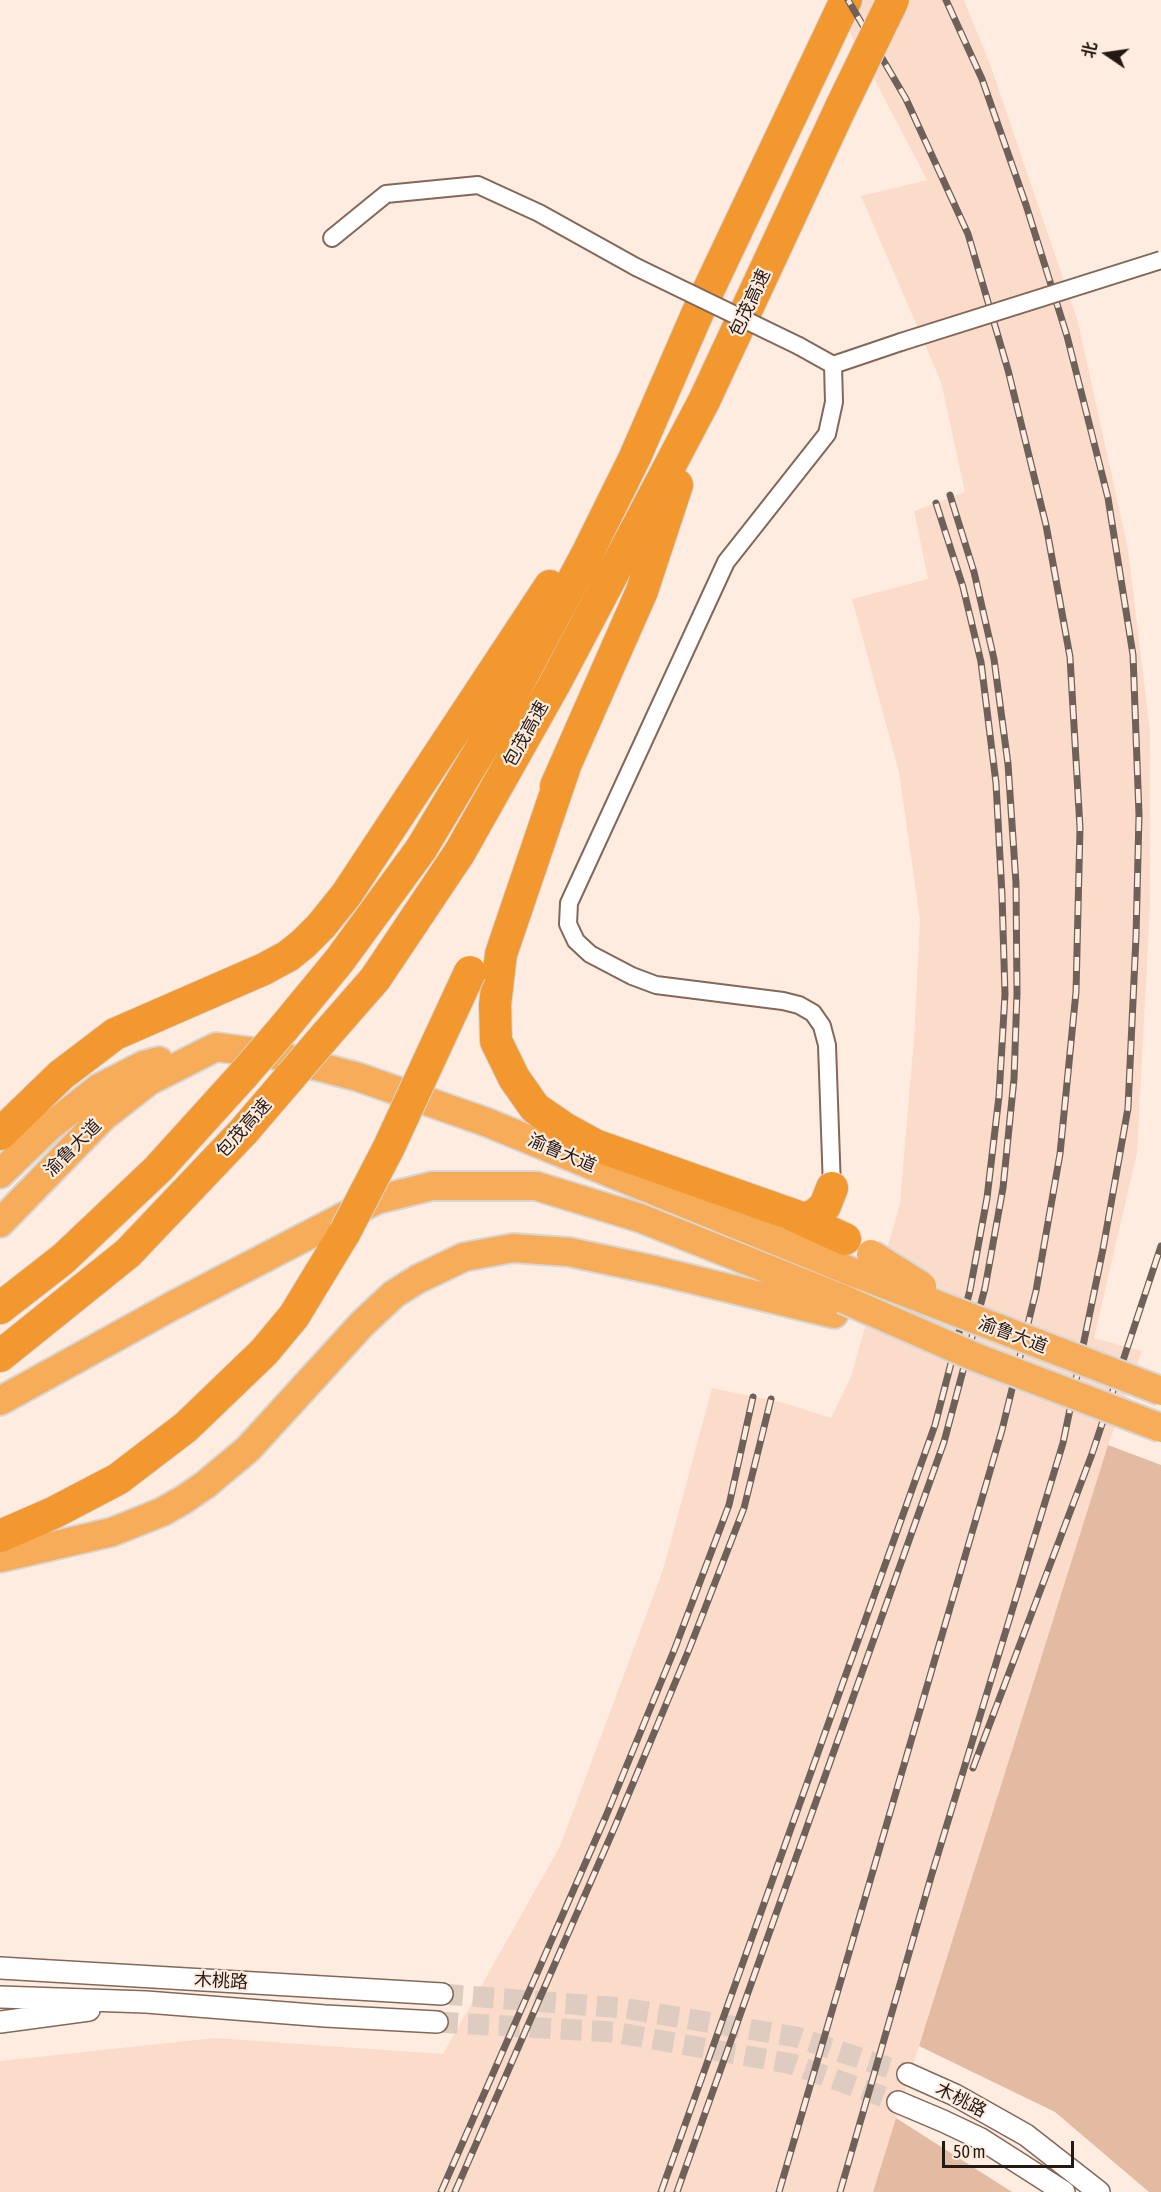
<!DOCTYPE html>
<meta charset="utf-8">
<style>
body{margin:0}
#map{position:relative;width:1161px;height:2192px;overflow:hidden;background:#ffece0;font-family:"Asap Condensed","Noto Sans SC",sans-serif}
canvas{display:block}
.north{position:absolute;left:1077px;top:24px;width:60px;height:60px;-webkit-text-stroke:4px #ffece0;paint-order:stroke;rotate:283deg;font-size:16px;font-weight:700;line-height:24px;text-align:center;color:#241913}
.north::after{content:'';display:block;margin:auto;width:21px;height:27px;background:#241913;clip-path:polygon(50% 0,100% 100%,50% 72%,0 100%)}
.scale{position:absolute;left:942px;top:2141px;width:132px;height:27px;box-sizing:border-box;border:3px solid #241913;border-top:0;padding-left:8px;font-size:18px;line-height:21px;white-space:nowrap;color:#241913;-webkit-text-stroke:4px #ffece0;paint-order:stroke}
</style>
<div id="map">
<canvas width="1161" height="2192"></canvas>
<div class="north">北</div>
<div class="scale">50 m</div>
</div>
<script>
const g = document.querySelector('canvas').getContext('2d');
g.lineJoin = 'round';
function fillPath(path, color) { g.fillStyle = color; g.fill(path, 'evenodd'); }
const toPath = rows => new Path2D(rows.map(r => 'M' + r).join(''));
function stroke(path, color, width, dash) { g.strokeStyle = color; g.lineWidth = width; g.lineCap = dash ? 'butt' : 'round'; g.setLineDash(dash || []); g.stroke(path); }
function drawText(font, color, halo, rows, align = 'center') {
  g.font = font + ' "Asap Condensed","Noto Sans SC",sans-serif'; g.lineWidth = 4.5; g.setLineDash([]); g.textBaseline = 'middle'; g.strokeStyle = halo; g.fillStyle = color; for (const [text, x, y, turn = 0] of rows) {
    g.save(); g.translate(x, y); g.rotate((+turn || 0) * Math.PI / 180); g.textAlign = isNaN(turn) ? turn : align; if (halo) g.strokeText(text, 0, 0); g.fillText(text, 0, 0); g.restore();
  }
}
fillPath(toPath([
 [833,0,964,0,990,64,1078,322,1128,549,1150,731,1150,908,1137,1153,1094,1338,1142,1351,1108,1445,873,2192,0,2192,0,2061,214,2038,443,2054,560,1846,663,1570,712,1388,784,1403,831,1418,851,1377,900,1203,914,1038,920,920,899,772,852,599,928,579,914,511,965,492,941,382,861,196,927,180]
]), '#fbdcca');
fillPath(toPath([
 [1108,1445,1161,1465,1161,2192,1149,2192,1055,2112,919,2046],
 [896,2118,1012,2192,873,2192]
]), '#e3baa2');
stroke(toPath([
 [442,1994,623,2008,796,2037,908,2074],
 [437,2022,614,2032,792,2064,898,2102]
]), '#deccc1', 21, [21, 10]);
const minor = toPath([
 [332,238,386,194,478,185,539,213,636,267],
 [799,346,833,365,901,342],
 [832,1188,827,1045,822,1026,813,1013,799,1005,783,1001,656,985,632,976,590,954,576,941,568,924,569,903,726,562,827,434,834,402,833,365]
]);
const tertiary = toPath([
 [0,1968,442,1994],
 [0,1997,146,2002,325,2016,437,2022],
 [0,2022,89,2010],
 [908,2074,955,2095,1026,2135,1099,2192],
 [898,2102,943,2121,981,2139,1064,2192]
]);
const trunk = toPath([
 [0,1174,49,1127,99,1088,144,1065,159,1061],
 [0,1223,103,1117,149,1081,216,1047,271,1054,358,1077,486,1122,855,1273],
 [0,1401,174,1305,376,1200,432,1186,536,1186,640,1218,843,1299],
 [0,1558,112,1532,162,1512,183,1500,205,1485,248,1449,362,1324,394,1294,418,1279,464,1257,513,1248,569,1252,654,1270,834,1314]
]);
const motorway = toPath([
 [564,769,501,954,495,1005,496,1041,514,1078,535,1108,564,1128,595,1145,805,1219,816,1214,825,1206,832,1188],
 [556,786,642,591,677,485],
 [283,1029,339,961,421,849,499,719,587,554,635,457,698,312,846,0],
 [326,1035,375,979,460,852,554,685,704,401,841,107],
 [0,1134,61,1075,115,1034,264,969,288,956,303,944,321,926,346,895,550,586],
 [790,1214,845,1239],
 [0,1308,63,1259,158,1169,245,1073],
 [0,1356,128,1253,243,1132,291,1076],
 [0,1536,53,1513,118,1479,186,1427,264,1352,294,1316,345,1232]
]);
stroke(minor, '#836858', 20);
stroke(tertiary, '#836858', 24);
stroke(trunk, '#d8d6d5', 32);
stroke(motorway, '#d8d6d5', 34);
stroke(minor, '#fff', 16);
stroke(tertiary, '#fff', 21);
stroke(trunk, '#f6ac58', 28);
stroke(motorway, '#f3972f', 32);
const rail = toPath([
 [973,1768,1092,1454,1161,1246],
 [441,2192,606,1816,675,1648,729,1505,753,1397],
 [455,2192,616,1824,690,1647,744,1508,771,1399],
 [661,2192,935,1425,970,1290,987,1198,999,1096,1005,994,1002,895,996,783,981,662,963,587,936,503],
 [677,2192,944,1442,985,1288,1003,1188,1014,1079,1017,993,1016,883,1008,764,994,659,974,572,950,495],
 [779,2192,1002,1430,1036,1291,1060,1154,1076,992,1080,828,1070,657,1046,525,1008,370,968,234,906,99,848,0],
 [840,2192,931,1877,1063,1443,1103,1249,1128,1108,1136,937,1139,815,1133,655,1108,498,1067,336,1026,205,982,79,946,0]
]);
stroke(rail, '#6e6159', 7);
stroke(rail, '#ffece0', 4.5, [14]);
const minorBridge = toPath([
 [636,267,799,346],
 [901,342,1161,260]
]);
const trunkBridge = toPath([
 [871,1254,922,1286],
 [855,1273,1161,1391],
 [843,1299,975,1357,1161,1428]
]);
const motorwayBridge = toPath([
 [841,107,893,0],
 [245,1073,283,1029],
 [291,1076,326,1035],
 [345,1232,389,1147,470,972]
]);
stroke(minorBridge, '#836858', 20, []);
stroke(trunkBridge, '#d8d6d5', 32, []);
stroke(motorwayBridge, '#d8d6d5', 34, []);
stroke(minorBridge, '#fff', 16);
stroke(trunkBridge, '#f6ac58', 28);
stroke(motorwayBridge, '#f3972f', 32);
drawText('18px', '#241913', '#ffece0', [
 ["包茂高速",750,303,-65],
 ["包茂高速",526,734,-61],
 ["包茂高速",244,1128,-48],
 ["渝鲁大道",73,1148,-45],
 ["渝鲁大道",562,1153,23],
 ["渝鲁大道",1013,1335,21],
 ["木桃路",221,1981,3],
 ["木桃路",961,2100,27]
]);
</script>
